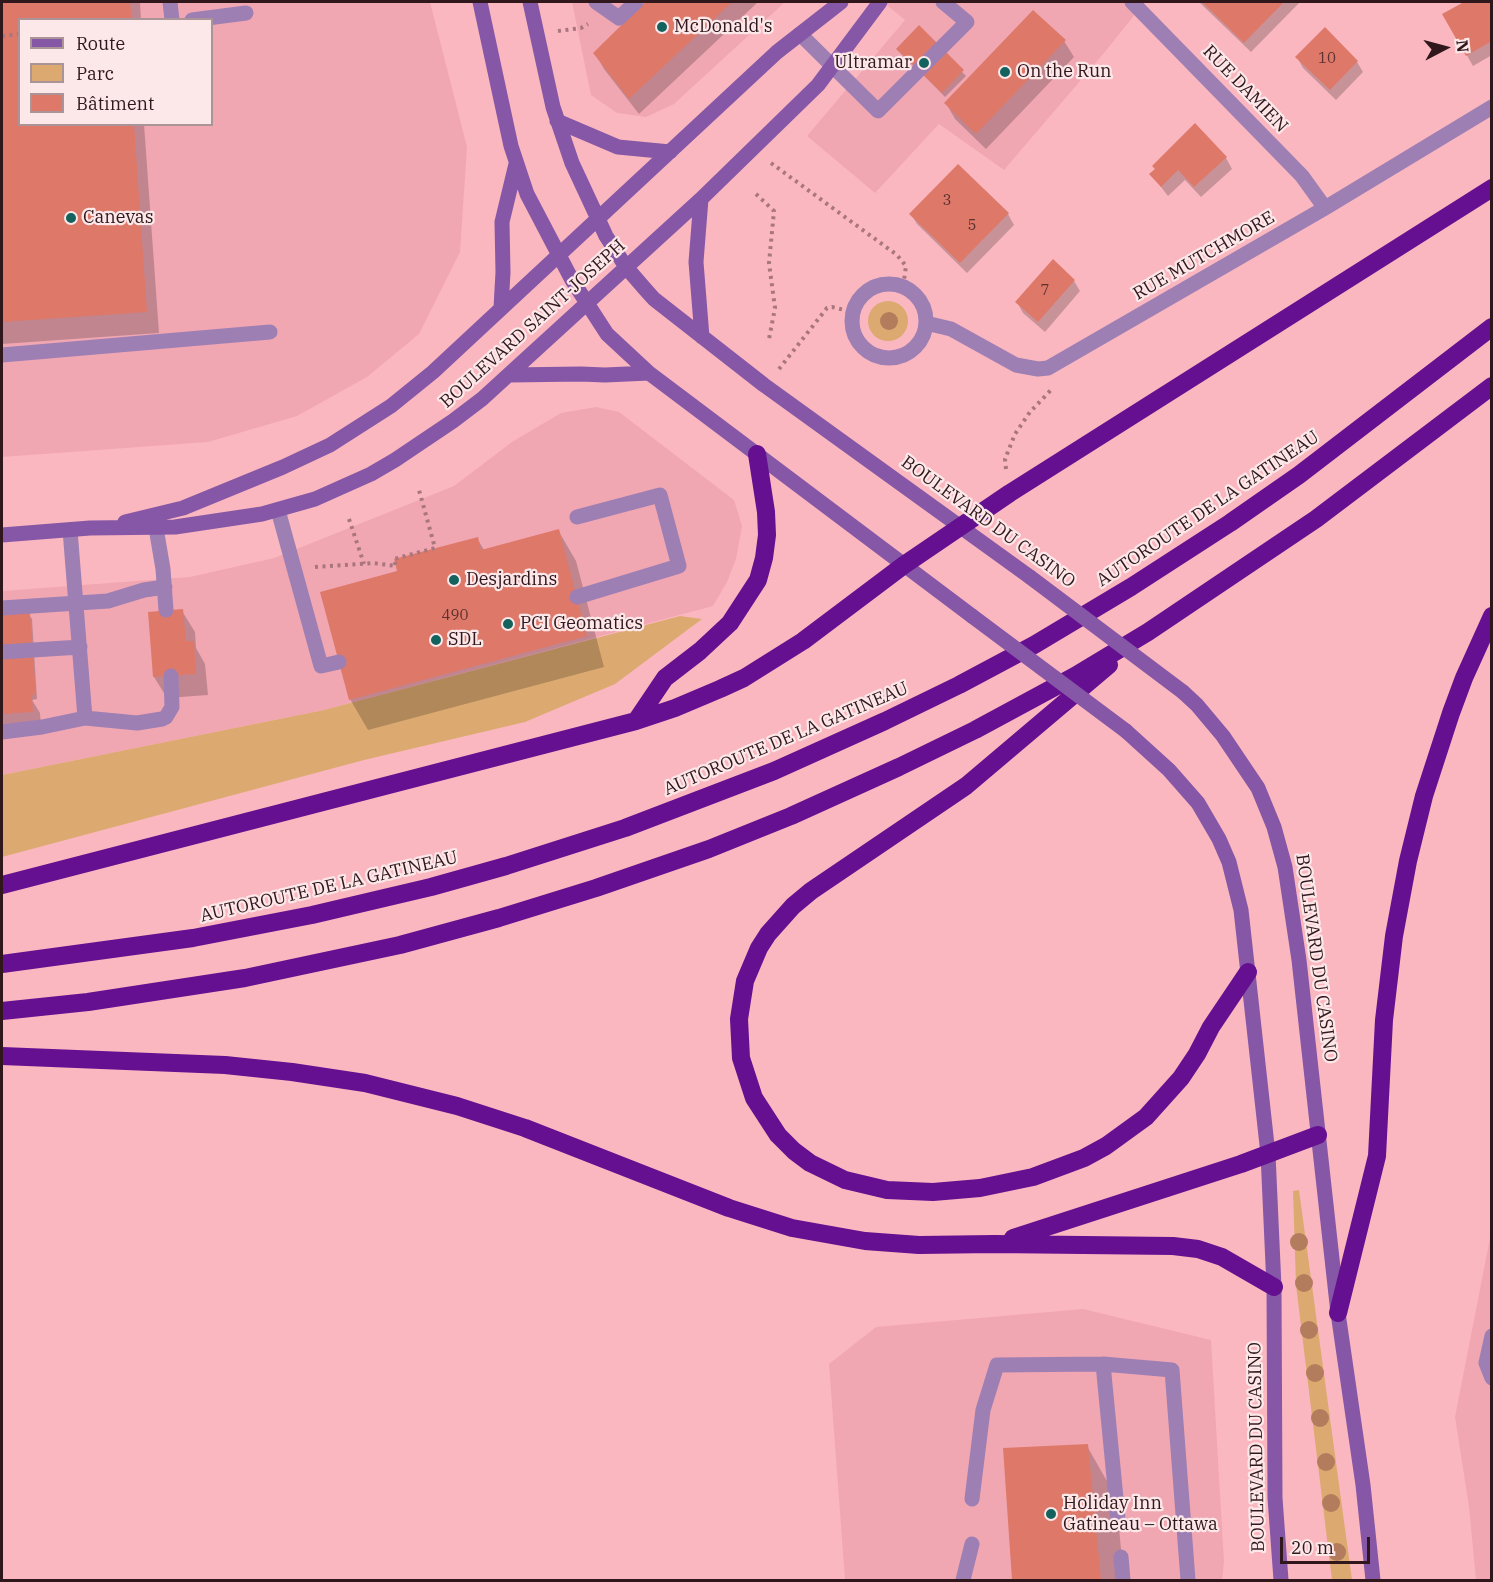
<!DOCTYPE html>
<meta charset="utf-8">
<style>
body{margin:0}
#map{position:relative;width:1493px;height:1582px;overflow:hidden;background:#fbb7c0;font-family:"IBM Plex Serif",serif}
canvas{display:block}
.frame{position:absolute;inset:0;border:3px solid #30171b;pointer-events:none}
.legend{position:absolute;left:18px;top:18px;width:195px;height:108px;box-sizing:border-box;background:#fce7e9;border:2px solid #aa9497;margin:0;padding:8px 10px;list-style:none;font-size:18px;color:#30171b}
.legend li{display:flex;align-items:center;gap:12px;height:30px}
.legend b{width:30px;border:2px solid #aa9497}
.north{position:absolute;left:1415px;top:18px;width:60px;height:60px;-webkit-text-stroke:4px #fce7e9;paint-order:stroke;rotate:84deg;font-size:16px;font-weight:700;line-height:24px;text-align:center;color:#30171b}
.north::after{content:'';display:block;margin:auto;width:21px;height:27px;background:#30171b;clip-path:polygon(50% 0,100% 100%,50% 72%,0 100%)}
.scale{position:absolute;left:1280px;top:1537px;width:90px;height:27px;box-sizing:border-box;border:3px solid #30171b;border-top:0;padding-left:8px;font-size:18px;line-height:21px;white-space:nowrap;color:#30171b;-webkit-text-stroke:4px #fce7e9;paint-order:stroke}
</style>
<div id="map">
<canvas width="1493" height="1582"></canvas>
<div class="frame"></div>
<ul class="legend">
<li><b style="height:8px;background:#8557a6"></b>Route</li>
<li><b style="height:16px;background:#dcaa70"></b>Parc</li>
<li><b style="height:16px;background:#de796a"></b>Bâtiment</li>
</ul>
<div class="north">N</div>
<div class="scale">20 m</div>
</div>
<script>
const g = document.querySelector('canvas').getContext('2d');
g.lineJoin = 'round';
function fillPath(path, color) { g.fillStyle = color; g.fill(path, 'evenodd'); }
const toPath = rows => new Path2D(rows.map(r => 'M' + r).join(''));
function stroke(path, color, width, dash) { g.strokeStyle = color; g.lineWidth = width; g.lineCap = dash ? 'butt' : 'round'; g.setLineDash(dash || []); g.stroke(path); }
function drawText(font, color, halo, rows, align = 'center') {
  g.font = font + ' "IBM Plex Serif",serif'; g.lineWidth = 4.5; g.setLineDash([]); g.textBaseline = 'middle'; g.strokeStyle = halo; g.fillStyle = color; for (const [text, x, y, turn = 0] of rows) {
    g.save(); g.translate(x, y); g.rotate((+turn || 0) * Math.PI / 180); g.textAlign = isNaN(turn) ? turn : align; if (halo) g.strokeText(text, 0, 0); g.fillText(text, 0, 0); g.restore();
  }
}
fillPath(toPath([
 [2,2,430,2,467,147,460,252,419,334,367,377,297,416,208,442,2,457],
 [20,20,212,20,212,124,20,124],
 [572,2,785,2,674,104,646,117,617,113,591,95],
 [883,2,1145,2,1104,53,1004,170,939,124,875,193,807,136,905,20],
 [596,407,619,412,734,500,742,526,736,559,727,582,713,606,324,710,2,775,2,591,190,577,274,558,454,486,512,442,561,413],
 [1491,1233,1491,1580,1476,1580,1469,1507,1455,1417],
 [1083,1309,1211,1340,1224,1562,1222,1580,845,1580,829,1364,876,1327]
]), '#f1a7b2');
fillPath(toPath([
 '868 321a20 20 0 1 1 40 0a20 20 0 1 1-40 0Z',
 [680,616,702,619,615,684,525,722,364,760,2,857,2,775,324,710],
 [1299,1190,1335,1455,1352,1580,1332,1580,1296,1285,1293,1191]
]), '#dcaa70');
fillPath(toPath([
 [2,2,140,2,141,20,20,20,20,124,144,124,159,333,2,344],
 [648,2,758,2,639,114,604,69,595,53],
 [1199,2,1300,2,1251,52],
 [1468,2,1492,2,1492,55,1473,66,1444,15],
 [919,27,966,76,945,97,898,49],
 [1064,41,1074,57,986,149,955,119,946,103],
 [1297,57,1357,62,1363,72,1336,100,1303,68],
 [1195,125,1226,158,1232,169,1201,197,1185,180,1168,196,1151,174],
 [911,214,1008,214,1014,225,967,273,917,224],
 [1074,281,1080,291,1045,332,1023,313,1017,302],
 [558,530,576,561,604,667,368,730,350,699,399,572,477,538,484,550],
 [182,611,195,632,196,648,205,664,208,695,167,698,154,677,150,613],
 [29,615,32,619,37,699,32,700,40,713,41,728,2,731,2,617],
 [1087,1446,1116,1497,1124,1580,1014,1580,1004,1450]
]), '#0003');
fillPath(toPath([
 [2,2,130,2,132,20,20,20,20,124,134,124,147,312,2,322],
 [645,2,732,2,629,99,593,53],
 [1202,2,1284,2,1244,43],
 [1464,2,1492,2,1492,41,1466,56,1442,14],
 [1033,10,1066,40,976,134,944,103],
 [919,25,964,70,942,93,896,49],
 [1325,27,1358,61,1330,90,1295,57],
 [1195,123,1227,157,1194,187,1178,170,1161,187,1149,174,1155,169,1152,166],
 [958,164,1009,213,960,263,909,214],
 [1053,259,1075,280,1038,322,1015,302],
 [559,529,587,636,349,700,320,592,397,571,394,559,478,537,481,550],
 [183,609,186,641,194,641,196,674,153,677,148,612],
 [30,613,36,695,32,695,33,712,2,714,2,615],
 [1088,1444,1101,1580,1012,1580,1003,1448]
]), '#de796a');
stroke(toPath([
 [558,31,581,28,588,24],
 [2,36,20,34],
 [771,163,897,255,906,266,903,287],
 [756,194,774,211,769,263,775,308,769,339],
 [779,369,827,308,832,307,853,312],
 [1006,469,1005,459,1015,434,1030,412,1051,390],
 [349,519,364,564],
 [315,567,373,563,396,566,394,559,435,548,419,490]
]), '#a9767d', 4, [3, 4.5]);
stroke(toPath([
 [170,2,172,20],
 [596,2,619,18,636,2],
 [192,20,246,13],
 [800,34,878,111,967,22,943,2],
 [2,355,270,332],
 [278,510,321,666,339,662],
 [154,516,163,569,166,610],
 [577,597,679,566,660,495,577,517],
 [2,608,108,601,144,590,165,587],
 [2,652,80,647],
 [85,718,137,723,162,719,166,717,172,707,171,676],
 [2,732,42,727,85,718,70,530],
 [1492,1336,1486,1363,1492,1378],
 [1103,1364,1118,1519],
 [972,1499,983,1410,997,1365,1103,1364,1172,1370,1188,1580],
 [1121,1557,1123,1580],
 [963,1580,972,1544]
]), '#9d7fb4', 15);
stroke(toPath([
 [1132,2,1302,176,1325,208],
 '852 321a37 37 0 1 1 74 0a37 37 0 1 1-74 0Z',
 [926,323,951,329,1016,365,1038,369,1048,368,1325,208,1492,107]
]), '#9d7fb4', 15);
stroke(toPath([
 [480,2,511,146,527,194,572,280,607,334,649,373,972,616],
 [530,2,553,107,572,163,606,236,626,267,645,289,654,299,764,385,1030,577],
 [557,121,618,147,670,152],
 [701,199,696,262,702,337],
 [501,308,503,272,502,222,516,164],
 [510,375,581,374,605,375,649,373],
 [125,522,183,508,283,467,330,445,391,406,433,372,777,52,841,2],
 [2,535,90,528,175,527,262,514,315,499,371,474,395,460,453,421,482,399,701,199,818,85,880,2],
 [1183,692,1197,705,1223,736,1258,788,1274,827,1285,867,1299,960,1338,1313,1363,1485,1373,1580],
 [1126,731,1169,770,1198,803,1219,839,1229,862,1241,910,1268,1154,1274,1287,1275,1498,1281,1580]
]), '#8557a6', 15);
stroke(toPath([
 [1109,665,966,786,811,891,793,906,768,934,759,948,745,981,739,1019,741,1058,754,1098,778,1135,794,1151,810,1163,845,1180,887,1190,933,1192,980,1188,1033,1177,1084,1158,1106,1146,1146,1117,1181,1078,1197,1054,1211,1027,1248,972],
 [636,721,665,678,700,651,730,623,758,580,764,558,767,535,766,512,757,454],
 [2,885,636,721,675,708,720,689,744,678,803,641,904,565,1010,493,1492,188],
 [2,964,193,938,312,915,431,887,506,866,625,828,774,771,885,721,959,685,1034,645,1131,587,1230,523,1299,475,1492,327],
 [2,1011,88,1002,245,978,400,945,499,918,596,888,709,849,791,816,899,767,975,730,1075,676,1148,632,1316,519,1492,386],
 [2,1056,225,1065,292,1072,365,1083,457,1106,525,1128,729,1208,792,1228,865,1241,919,1245,994,1244,1173,1246,1198,1249,1222,1257,1274,1287],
 [1013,1238,1241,1164,1318,1135],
 [1338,1313,1377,1156,1384,1020,1394,936,1408,861,1424,796,1451,713,1464,678,1492,616]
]), '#651090', 18);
stroke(toPath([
 [1030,577,1183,692],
 [972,616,1126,731]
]), '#8557a6', 15);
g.fillStyle = '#b37c5c';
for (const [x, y] of [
 [889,321],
 [1299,1242],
 [1304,1283],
 [1309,1330],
 [1315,1373],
 [1320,1418],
 [1326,1462],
 [1331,1503],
 [1337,1552]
]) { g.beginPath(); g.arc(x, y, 9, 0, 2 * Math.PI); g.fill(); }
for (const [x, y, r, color] of [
 [662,27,6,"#13625e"],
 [924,63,6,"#13625e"],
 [1005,72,6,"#13625e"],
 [71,218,6,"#13625e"],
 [454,580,6,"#13625e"],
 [508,624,6,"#13625e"],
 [436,640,6,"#13625e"],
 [1051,1514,6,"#13625e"]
]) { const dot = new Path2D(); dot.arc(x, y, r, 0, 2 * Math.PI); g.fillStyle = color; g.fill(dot); stroke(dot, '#fce7e9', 2); }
drawText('15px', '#5c302f', null, [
 ["10",1327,59],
 ["3",947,201],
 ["5",972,226],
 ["7",1045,291],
 ["490",455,616]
]);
drawText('18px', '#30171b', '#fce7e9', [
 ["McDonald's",674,27],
 ["Ultramar",912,63,"right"],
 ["On the Run",1017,72],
 ["Canevas",83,218],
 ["Desjardins",466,580],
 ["PCI Geomatics",520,624],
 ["SDL",448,640],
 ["Holiday Inn",1063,1504],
 ["Gatineau – Ottawa",1063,1525]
], 'left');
drawText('18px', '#30171b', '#fce7e9', [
 ["RUE DAMIEN",1245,89,46],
 ["RUE MUTCHMORE",1204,256,-30],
 ["BOULEVARD SAINT-JOSEPH",533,324,-42],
 ["AUTOROUTE DE LA GATINEAU",1208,509,-34],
 ["BOULEVARD DU CASINO",988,522,36],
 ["AUTOROUTE DE LA GATINEAU",786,739,-23],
 ["AUTOROUTE DE LA GATINEAU",329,887,-13],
 ["BOULEVARD DU CASINO",1316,958,82],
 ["BOULEVARD DU CASINO",1257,1447,-91]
]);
</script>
